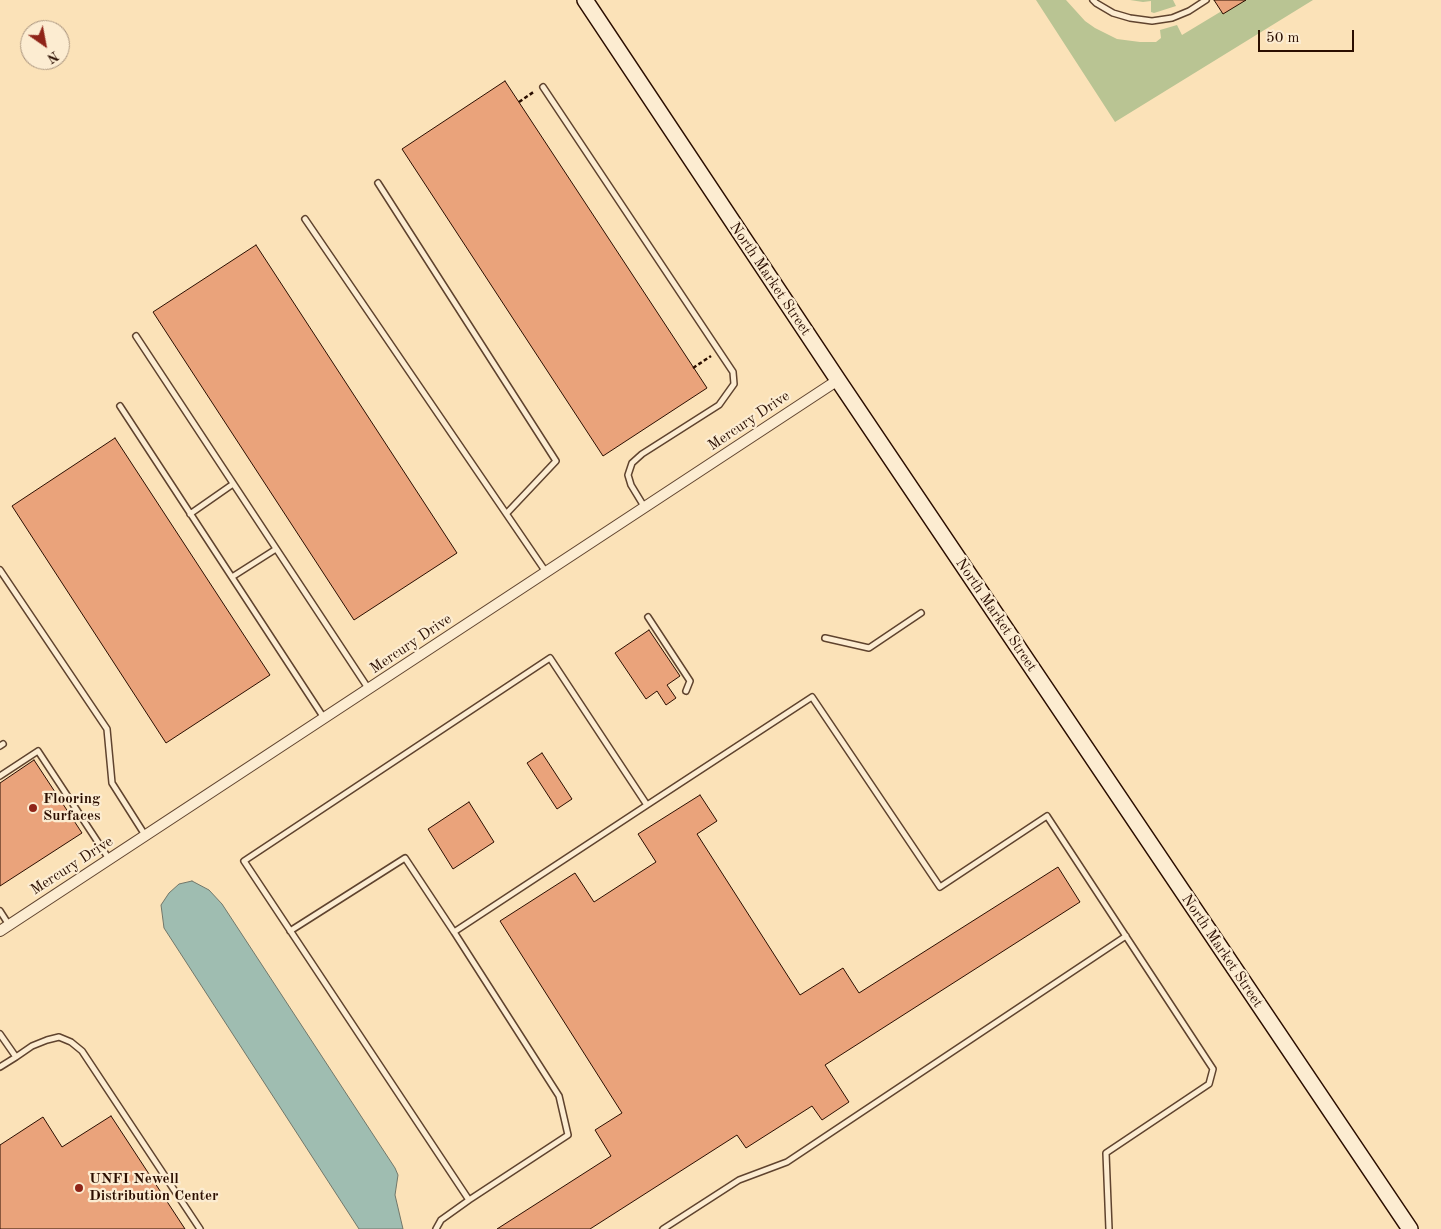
<!DOCTYPE html>
<style>
body{margin:0}
#map{position:relative;width:1441px;height:1229px;overflow:hidden;background:#fbe2b8;font-family:"Old Standard TT",serif}
canvas{display:block}
.north{position:absolute;left:20px;top:20px;width:50px;height:50px;box-sizing:border-box;background:#fcecd1;border:1px solid #a8937d;border-radius:50%;rotate:147deg;font-size:14px;font-weight:700;line-height:20px;text-align:center;color:#2b0e00}
.north::after{content:'';display:block;margin:auto;width:18px;height:22px;background:#8f2418;clip-path:polygon(50% 0,100% 100%,50% 72%,0 100%)}
.scale{position:absolute;left:1258px;top:30px;width:96px;height:22px;box-sizing:border-box;border:2px solid #2b0e00;border-top:0;padding-left:6px;font-size:15px;line-height:18px;white-space:nowrap;color:#2b0e00;-webkit-text-stroke:4px #fcecd1;paint-order:stroke}
</style>
<div id="map">
<canvas width="1441" height="1229"></canvas>
<div class="north">N</div>
<div class="scale">50 m</div>
</div>
<script>
const g = document.querySelector('canvas').getContext('2d');
g.lineJoin = 'round';
function fillPath(path, color) { g.fillStyle = color; g.fill(path, 'evenodd'); }
const toPath = rows => new Path2D(rows.map(r => 'M' + r).join(''));
function stroke(path, color, width, dash) { g.strokeStyle = color; g.lineWidth = width; g.lineCap = dash ? 'butt' : 'round'; g.setLineDash(dash || []); g.stroke(path); }
function drawText(font, color, halo, rows, align = 'center') {
  g.font = font + ' "Old Standard TT",serif'; g.lineWidth = 4.5; g.setLineDash([]); g.textBaseline = 'middle'; g.strokeStyle = halo; g.fillStyle = color; for (const [text, x, y, turn = 0] of rows) {
    g.save(); g.translate(x, y); g.rotate((+turn || 0) * Math.PI / 180); g.textAlign = isNaN(turn) ? turn : align; if (halo) g.strokeText(text, 0, 0); g.fillText(text, 0, 0); g.restore();
  }
}
fillPath(toPath([
 [1036,0,1066,0,1085,21,1095,28,1117,39,1140,42,1156,42,1161,38,1160,30,1177,25,1182,35,1240,0,1313,0,1115,122],
 [1130,0,1173,0,1176,6,1154,13,1151,12,1151,1,1143,2]
]), '#b9c493');
const water = toPath([
 [192,881,209,890,222,904,395,1168,398,1175,395,1195,403,1229,359,1229,164,928,161,905,169,893,179,884,192,881]
]);
fillPath(water, '#9fbdb1');
stroke(water, '#71776a', 1);
const building = toPath([
 [1214,0,1246,0,1223,14,1214,0],
 [505,81,707,388,603,456,402,149,505,81],
 [256,245,457,553,354,620,153,312,256,245],
 [115,438,270,675,166,743,12,506,115,438],
 [649,630,680,676,667,685,676,698,666,705,657,691,646,699,615,653,649,630],
 [542,753,572,799,557,809,527,763,542,753],
 [34,760,82,833,0,886,0,783,34,760],
 [700,795,717,821,697,834,800,995,843,968,859,993,1058,867,1080,902,825,1065,849,1102,822,1120,812,1106,746,1148,737,1135,590,1229,497,1229,611,1156,595,1130,622,1113,500,921,575,873,594,902,656,862,638,834,700,795],
 [469,802,494,842,453,869,428,829,469,802],
 [111,1116,185,1229,0,1229,0,1145,43,1117,62,1147,111,1116]
]);
fillPath(building, '#eaa37b');
stroke(building, '#2b0e00', 1);
const lane = toPath([
 [1093,0,1096,3,1113,13,1130,18,1152,21,1172,18,1189,11,1206,0],
 [543,87,733,372,734,384,719,405,642,454,632,463,628,475,631,485,645,508],
 [378,183,556,461,507,513],
 [305,219,546,572],
 [136,336,368,688],
 [120,406,324,718],
 [190,514,233,484],
 [0,570,107,729,112,783,145,835],
 [232,577,276,549],
 [648,617,690,681,686,691],
 [825,638,869,648,921,613],
 [0,746,3,744],
 [0,776,38,751,109,859],
 [0,911,9,925],
 [290,931,405,858,454,932],
 [0,1034,16,1057,0,1067],
 [16,1057,32,1046,47,1040,59,1037,71,1042,82,1051,200,1229],
 [469,1200,568,1135,559,1096,454,932,647,805],
 [436,1229,441,1220,469,1200,244,861,550,658,647,805,812,697,940,887,1047,816,1213,1069,1209,1084,1106,1153,1109,1229],
 [663,1229,739,1180,787,1162,1126,936]
]);
const street = toPath([
 [0,931,838,380]
]);
const secondary = toPath([
 [585,0,838,380,1410,1229]
]);
stroke(lane, '#5f432e', 8);
stroke(street, '#5f432e', 12);
stroke(secondary, '#2b0e00', 18);
stroke(toPath([
 [519,102,535,91],
 [693,368,711,356]
]), '#2b0e00', 2.5, [4, 2.5]);
stroke(lane, '#fcecd1', 5);
stroke(street, '#fcecd1', 10);
stroke(secondary, '#fcecd1', 15);
for (const [x, y, r, color] of [
 [33,808,5,"#8f2418"],
 [79,1188,5,"#8f2418"]
]) { const dot = new Path2D(); dot.arc(x, y, r, 0, 2 * Math.PI); g.fillStyle = color; g.fill(dot); stroke(dot, '#fcecd1', 2); }
drawText('15px', '#2b0e00', '#fcecd1', [
 ["North Market Street",770,279,56],
 ["Mercury Drive",749,421,-34],
 ["North Market Street",996,615,56],
 ["Mercury Drive",411,644,-34],
 ["Mercury Drive",72,866,-33],
 ["North Market Street",1222,951,56]
]);
drawText('bold 15px', '#2b0e00', '#fcecd1', [
 ["Flooring",43,799],
 ["Surfaces",43,816],
 ["UNFI Newell",89,1179],
 ["Distribution Center",89,1196]
], 'left');
</script>
